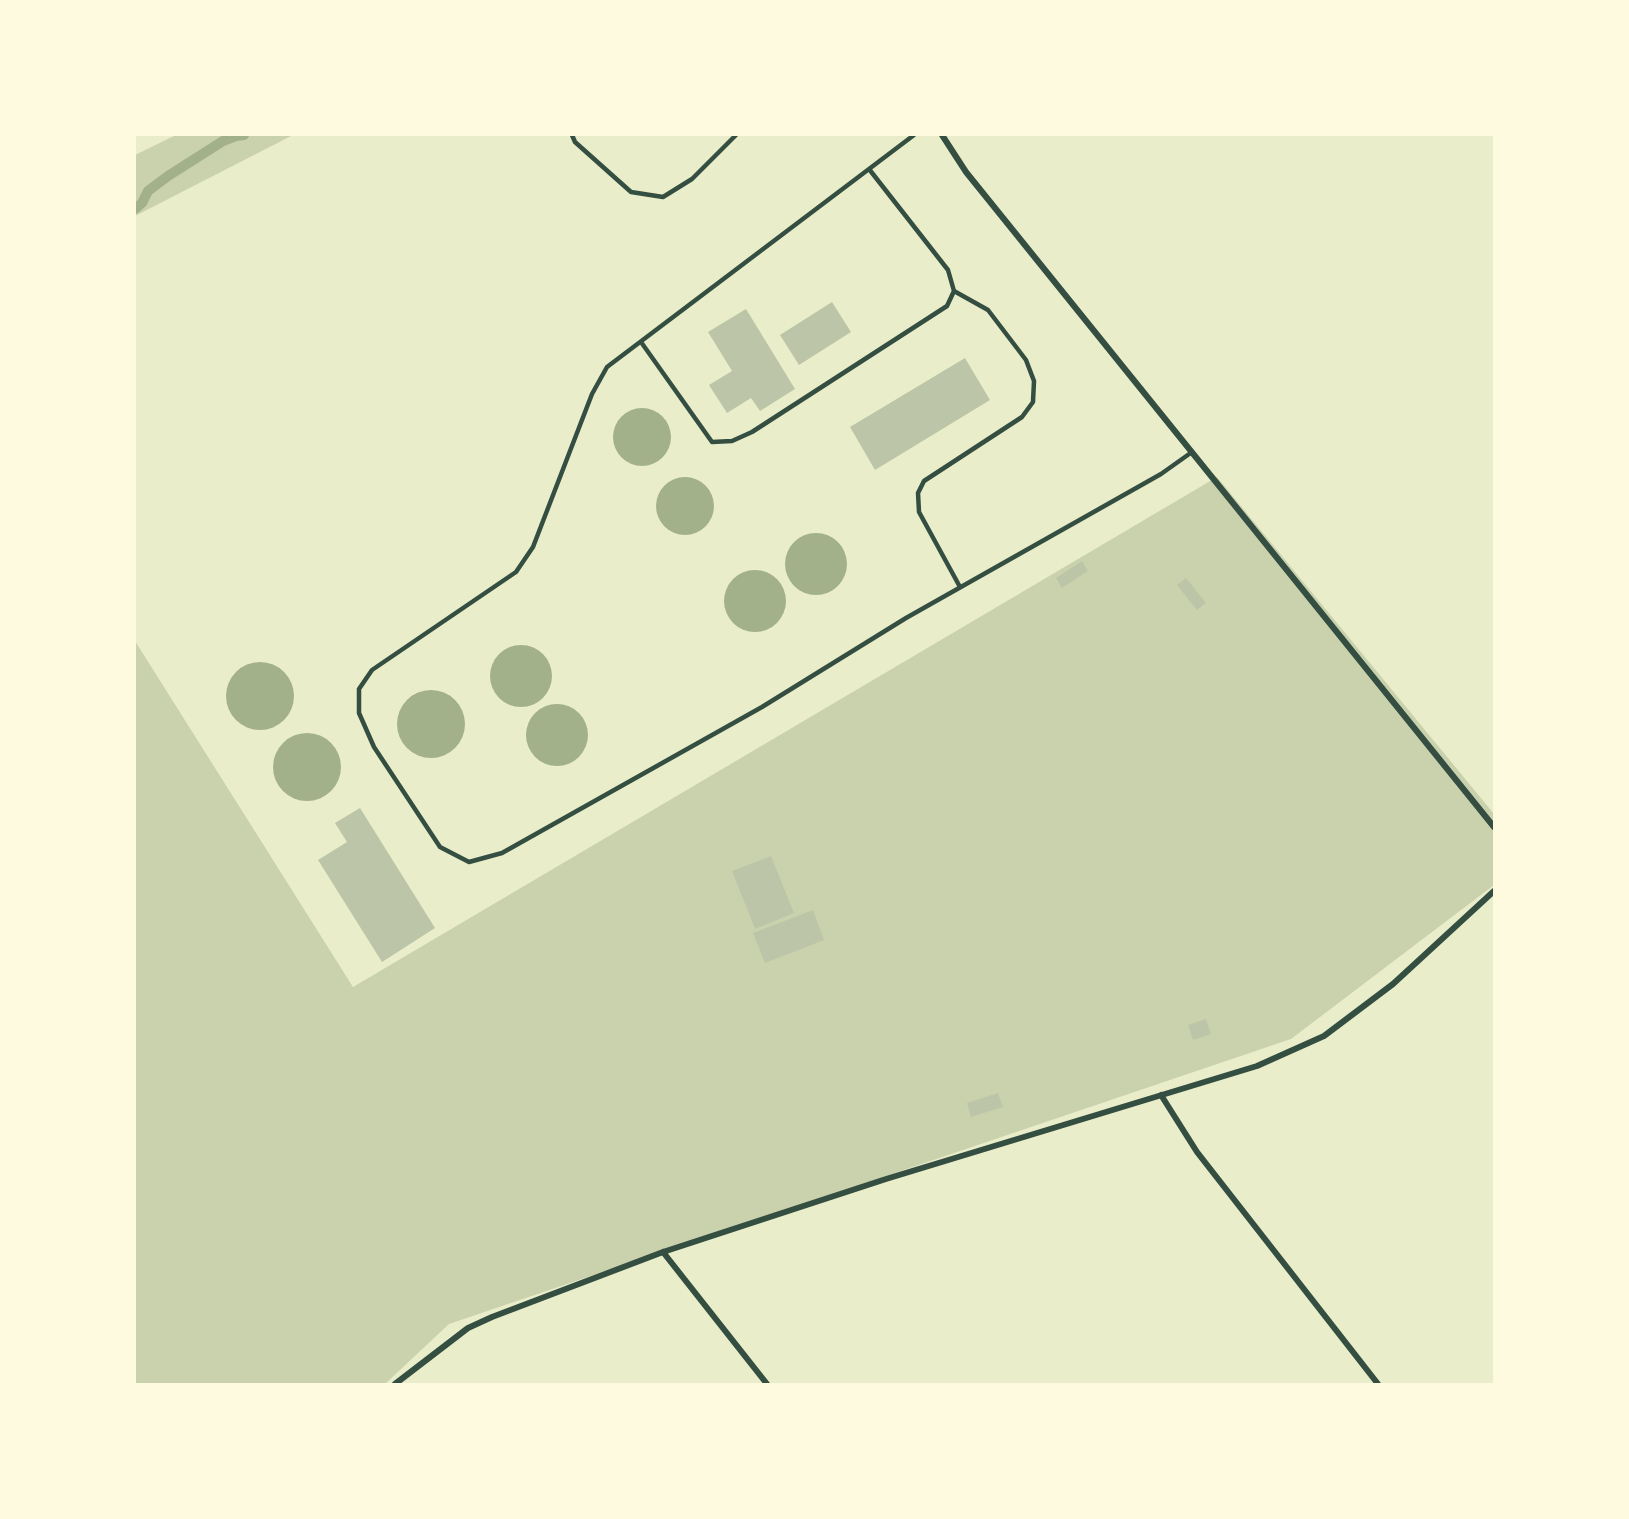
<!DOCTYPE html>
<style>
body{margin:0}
#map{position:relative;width:1629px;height:1519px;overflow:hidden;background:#e9edc9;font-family:"Exo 2",sans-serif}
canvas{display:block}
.frame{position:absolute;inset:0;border:136px solid #fefae0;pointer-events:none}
</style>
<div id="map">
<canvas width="1629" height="1519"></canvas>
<div class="frame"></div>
</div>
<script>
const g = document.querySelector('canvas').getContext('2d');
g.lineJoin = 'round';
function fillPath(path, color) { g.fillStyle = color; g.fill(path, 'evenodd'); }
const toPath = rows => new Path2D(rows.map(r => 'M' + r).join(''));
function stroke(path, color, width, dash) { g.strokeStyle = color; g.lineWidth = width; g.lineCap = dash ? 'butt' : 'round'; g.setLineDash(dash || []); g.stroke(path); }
fillPath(toPath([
 [176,135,293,135,135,216,135,155],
 [1217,477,1494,814,1494,885,1291,1039,449,1324,385,1384,135,1384,135,641,353,987]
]), '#cad2ad');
fillPath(toPath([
 '613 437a29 29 0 1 1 58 0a29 29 0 1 1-58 0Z',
 '656 506a29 29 0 1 1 58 0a29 29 0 1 1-58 0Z',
 '785 564a31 31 0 1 1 62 0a31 31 0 1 1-62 0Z',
 '724 601a31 31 0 1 1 62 0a31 31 0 1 1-62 0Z',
 '490 676a31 31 0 1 1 62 0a31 31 0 1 1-62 0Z',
 '226 696a34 34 0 1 1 68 0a34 34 0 1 1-68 0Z',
 '397 724a34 34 0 1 1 68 0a34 34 0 1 1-68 0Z',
 '526 735a31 31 0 1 1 62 0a31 31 0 1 1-62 0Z',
 '273 767a34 34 0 1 1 68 0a34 34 0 1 1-68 0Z'
]), '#a3b18a');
stroke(toPath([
 [135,209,142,203,148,191,168,176,223,141,236,136,244,135]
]), '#a3b18a', 10);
fillPath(toPath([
 [832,302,851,332,799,365,780,335],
 [746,309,795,389,760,411,751,398,727,413,709,385,732,371,708,332],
 [965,358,990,400,875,470,850,427],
 [1082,561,1088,571,1062,588,1056,578],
 [1186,578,1206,603,1197,610,1177,585],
 [360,808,435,928,382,962,318,860,347,842,335,823],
 [771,856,794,913,755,929,732,871],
 [813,910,824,940,765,963,753,933],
 [1206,1019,1211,1034,1193,1040,1188,1025],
 [998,1093,1003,1107,971,1117,967,1103]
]), '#bcc5a7');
stroke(toPath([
 [572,135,575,142,631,192,663,197,692,179,736,135],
 [914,135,607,367,592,394,533,547,516,572,372,670,359,689,359,713,374,747,440,847,469,862,502,853,762,707,906,618,1161,474,1192,452],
 [954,291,988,310,1026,360,1034,381,1033,402,1022,417,924,481,918,493,919,512,960,587],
 [641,342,712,442,732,441,752,432,947,306,954,291,948,270,869,169]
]), '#344e41', 4.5);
stroke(toPath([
 [942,135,966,172,1494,827],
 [1161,1095,1197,1152,1378,1384],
 [663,1252,767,1384],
 [395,1384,468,1328,492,1317,663,1252,886,1179,1257,1066,1324,1036,1393,984,1494,891]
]), '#344e41', 6);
</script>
